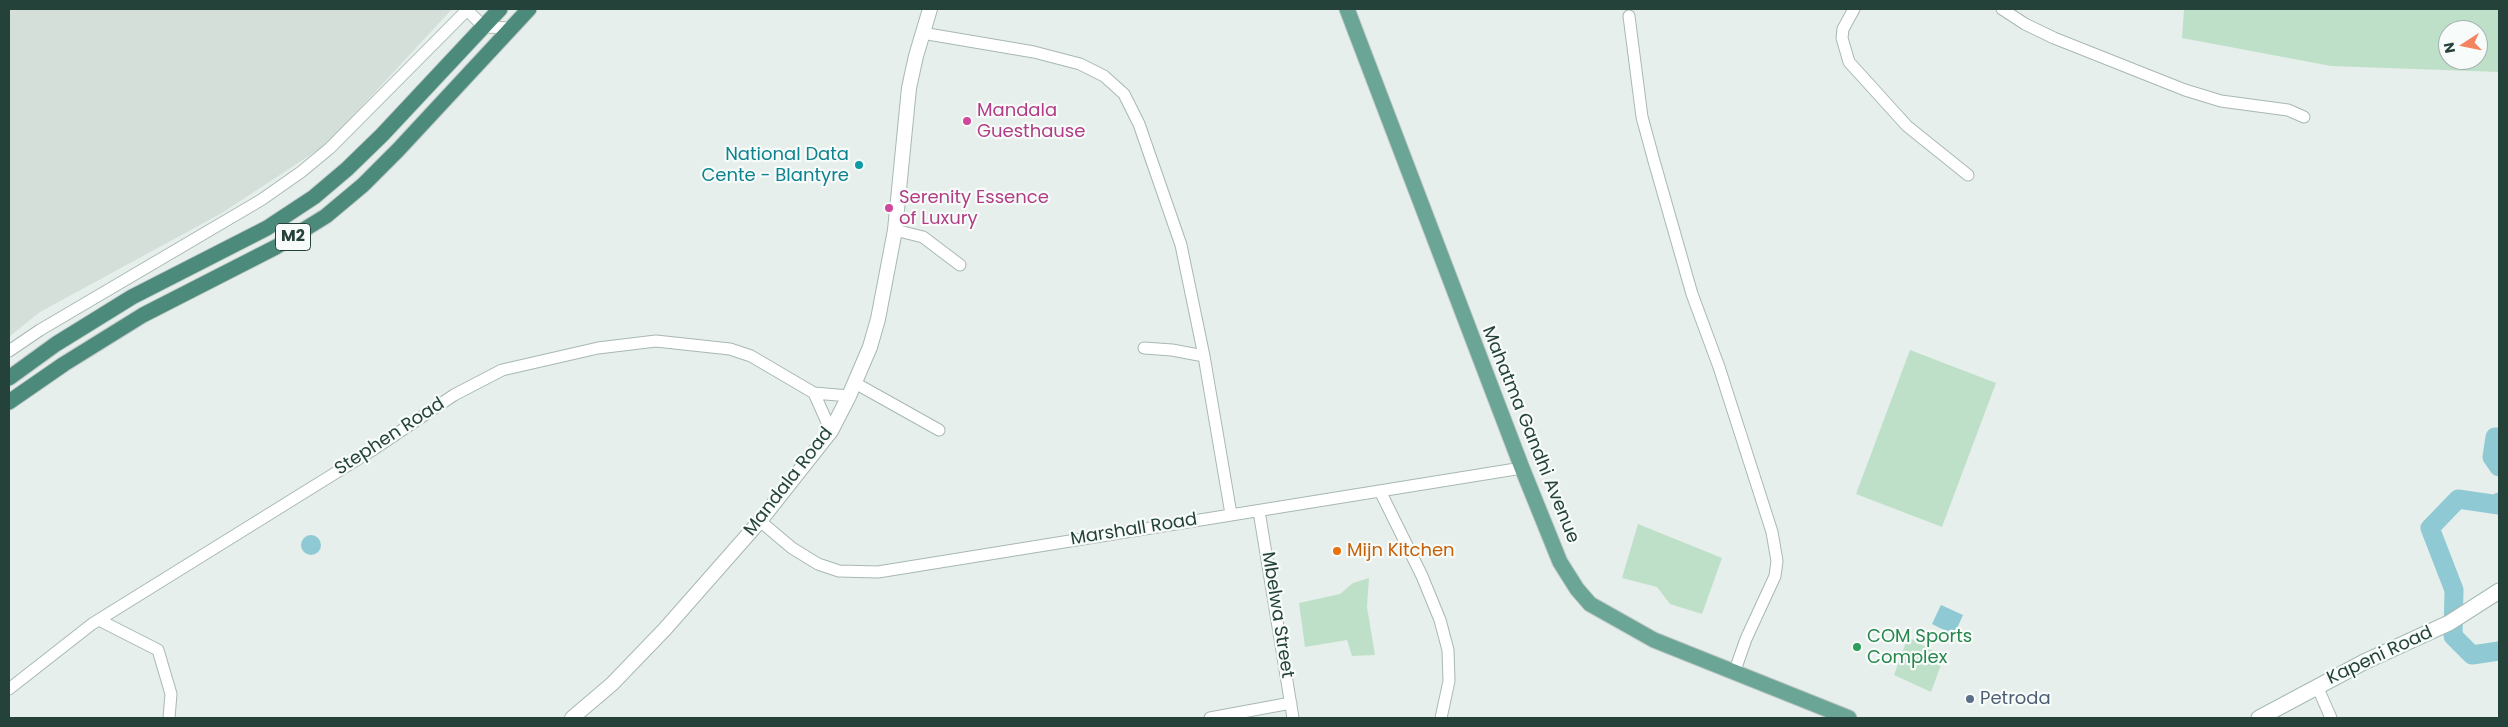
<!DOCTYPE html>
<style>
body{margin:0}
#map{position:relative;width:2508px;height:727px;overflow:hidden;background:#e6efeb;font-family:Poppins,sans-serif}
canvas{display:block}
.frame{position:absolute;inset:0;border:10px solid #24423a;pointer-events:none}
.north{position:absolute;left:2438px;top:20px;width:50px;height:50px;box-sizing:border-box;background:#f7fbf9;border:1px solid #a3b1ad;border-radius:50%;rotate:259deg;font-size:14px;font-weight:700;line-height:20px;text-align:center;color:#24423a}
.north::after{content:'';display:block;margin:auto;width:18px;height:22px;background:#f4845f;clip-path:polygon(50% 0,100% 100%,50% 72%,0 100%)}
</style>
<div id="map">
<canvas width="2508" height="727"></canvas>
<div class="frame"></div>
<div class="north">N</div>
</div>
<script>
const g = document.querySelector('canvas').getContext('2d');
g.lineJoin = 'round';
function fillPath(path, color) { g.fillStyle = color; g.fill(path, 'evenodd'); }
const toPath = rows => new Path2D(rows.map(r => 'M' + r).join(''));
function stroke(path, color, width, dash) { g.strokeStyle = color; g.lineWidth = width; g.lineCap = dash ? 'butt' : 'round'; g.setLineDash(dash || []); g.stroke(path); }
function drawText(font, color, halo, rows, align = 'center') {
  g.font = font + ' Poppins,sans-serif'; g.lineWidth = 4.5; g.setLineDash([]); g.textBaseline = 'middle'; g.strokeStyle = halo; g.fillStyle = color; for (const [text, x, y, turn = 0] of rows) {
    g.save(); g.translate(x, y); g.rotate((+turn || 0) * Math.PI / 180); g.textAlign = isNaN(turn) ? turn : align; if (halo) g.strokeText(text, 0, 0); g.fillText(text, 0, 0); g.restore();
  }
}
fillPath(toPath([
 [9,9,452,9,327,144,222,213,40,312,9,337]
]), '#d4dfda');
fillPath(toPath([
 [2184,9,2499,9,2499,72,2331,66,2182,38],
 [2448,30,2478,30,2478,60,2448,60],
 [1910,350,1996,383,1942,527,1856,494],
 [1638,524,1722,558,1702,614,1670,604,1657,587,1622,578],
 [1369,578,1367,607,1375,655,1352,656,1347,640,1305,647,1299,603,1340,594,1353,583],
 [1908,637,1944,657,1931,692,1894,675]
]), '#bfe0c8');
fillPath(toPath([
 '301 545a10 10 0 1 1 20 0a10 10 0 1 1-20 0Z',
 [1941,605,1963,615,1954,635,1932,624]
]), '#8ec9d4');
stroke(toPath([
 [2499,437,2495,437,2492,457,2499,467],
 [2499,502,2499,505,2458,499,2430,528,2454,590,2453,636,2472,655,2499,651]
]), '#8ec9d4', 19);
const minor = toPath([
 [466,9,484,27,512,28],
 [1854,9,1843,29,1842,38,1849,62,1907,126,1968,175],
 [2002,9,2025,24,2054,38,2185,90,2221,101,2288,110,2304,117],
 [1629,16,1642,117,1654,161,1692,294,1719,367,1772,532,1777,561,1775,576,1746,639,1734,673],
 [922,33,1034,52,1080,64,1104,76,1124,94,1139,124,1181,245,1204,356,1231,514],
 [895,230,923,237,960,265],
 [1144,348,1172,350,1204,356],
 [9,351,40,330,261,200,301,172,330,148,468,9],
 [855,383,939,430],
 [814,393,831,431],
 [1380,491,1422,576,1440,620,1448,650,1449,681,1441,718],
 [1259,511,1293,718],
 [760,521,792,548,818,564,839,571,878,572,1522,468],
 [99,620,158,650,171,694,169,718],
 [2317,686,2331,718],
 [9,689,92,624,374,449,454,395,502,370,598,348,656,341,730,349,751,356,814,393,849,396],
 [1210,718,1291,703]
]);
const tertiary = toPath([
 [572,718,612,684,665,629,760,521,831,431,849,396,870,347,878,319,895,230,909,88,916,56,930,9]
]);
const secondary = toPath([
 [2259,718,2364,662,2449,623,2499,591]
]);
const primary = toPath([
 [1347,9,1522,468,1560,562,1577,589,1590,604,1654,640,1849,718]
]);
const trunk = toPath([
 [9,378,56,344,132,297,267,228,314,197,347,169,382,135,500,9],
 [9,402,64,364,143,315,276,247,326,216,363,185,398,150,529,9]
]);
stroke(minor, '#a8b8b2', 13);
stroke(tertiary, '#a8b8b2', 16);
stroke(secondary, '#a4bbb3', 17);
stroke(primary, '#c2cac8', 17);
stroke(trunk, '#c2cac8', 17);
stroke(minor, '#fff', 11);
stroke(tertiary, '#fff', 14);
stroke(secondary, '#fff', 15);
stroke(primary, '#6aa596', 15);
stroke(trunk, '#4c8a7c', 15);
for (const [x, y, r, color] of [
 [967,121,5,"#d1479c"],
 [859,165,5,"#0f9aa8"],
 [889,208,5,"#d1479c"],
 [1337,551,5,"#e8710a"],
 [1857,647,5,"#2e9e5b"],
 [1970,699,5,"#5c6f8a"]
]) { const dot = new Path2D(); dot.arc(x, y, r, 0, 2 * Math.PI); g.fillStyle = color; g.fill(dot); stroke(dot, '#f7fbf9', 2); }
for (const [x, y, w] of [
 [293,237,35]
]) { const box = new Path2D(); box.roundRect(x - w / 2, y - 13.5, w, 27, 4); g.fillStyle = '#f7fbf9'; g.fill(box); stroke(box, '#24423a', 1); }
drawText('bold 16px', '#24423a', null, [
 ["M2",293,237]
]);
drawText('18px', '#b23c85', '#f7fbf9', [
 ["Mandala",977,111],
 ["Guesthause",977,132],
 ["Serenity Essence",899,198],
 ["of Luxury",899,219]
], 'left');
drawText('18px', '#0d838f', '#f7fbf9', [
 ["National Data",849,155],
 ["Cente - Blantyre",849,176]
], 'right');
drawText('18px', '#24423a', '#f7fbf9', [
 ["Mahatma Gandhi Avenue",1530,435,68],
 ["Stephen Road",390,437,-33],
 ["Mandala Road",789,482,-52],
 ["Marshall Road",1134,530,-9],
 ["Mbelwa Street",1277,615,81],
 ["Kapeni Road",2380,656,-25]
]);
drawText('18px', '#c56008', '#f7fbf9', [
 ["Mijn Kitchen",1347,551]
], 'left');
drawText('18px', '#27864d', '#f7fbf9', [
 ["COM Sports",1867,637],
 ["Complex",1867,658]
], 'left');
drawText('18px', '#4e5e75', '#f7fbf9', [
 ["Petroda",1980,699]
], 'left');
</script>
